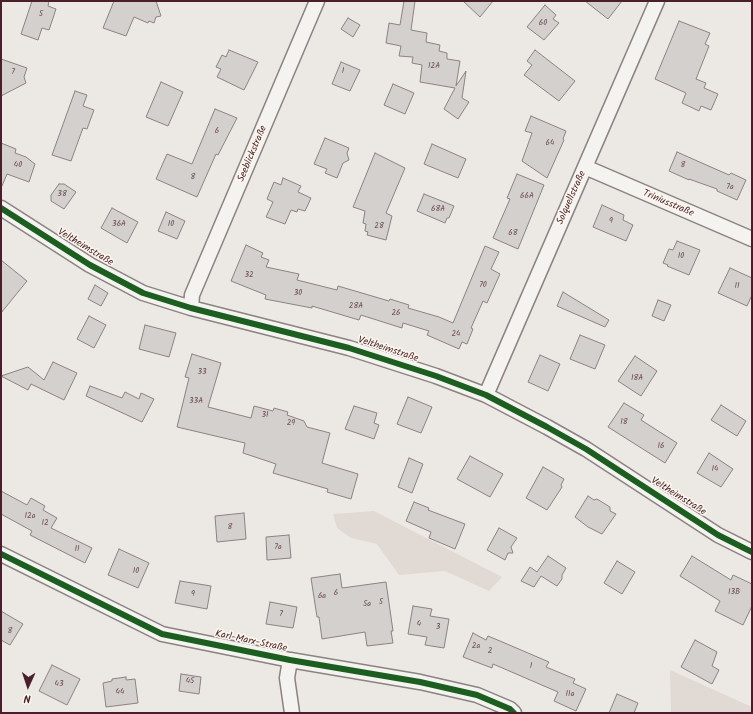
<!DOCTYPE html>
<meta charset="utf-8">
<style>
body{margin:0}
#map{position:relative;width:753px;height:714px;overflow:hidden;background:#ece9e4;font-family:Kalam,sans-serif}
canvas{display:block}
.frame{position:absolute;inset:0;border:2px solid #4a1f2b;pointer-events:none}
.north{position:absolute;left:8px;top:666px;width:40px;height:40px;-webkit-text-stroke:3px #fbf7ec;paint-order:stroke;rotate:183deg;font-size:11px;font-weight:700;line-height:16px;text-align:center;color:#4a1f2b}
.north::after{content:'';display:block;margin:auto;width:14px;height:18px;background:#4a1f2b;clip-path:polygon(50% 0,100% 100%,50% 72%,0 100%)}
</style>
<div id="map">
<canvas width="753" height="714"></canvas>
<div class="frame"></div>
<div class="north">N</div>
</div>
<script>
const g = document.querySelector('canvas').getContext('2d');
g.lineJoin = 'round';
function fillPath(path, color) { g.fillStyle = color; g.fill(path, 'evenodd'); }
const toPath = rows => new Path2D(rows.map(r => 'M' + r).join(''));
function stroke(path, color, width, dash) { g.strokeStyle = color; g.lineWidth = width; g.lineCap = dash ? 'butt' : 'round'; g.setLineDash(dash || []); g.stroke(path); }
function drawText(font, color, halo, rows, align = 'center') {
  g.font = font + ' Kalam,sans-serif'; g.lineWidth = 3; g.setLineDash([]); g.textBaseline = 'middle'; g.strokeStyle = halo; g.fillStyle = color; for (const [text, x, y, turn = 0] of rows) {
    g.save(); g.translate(x, y); g.rotate((+turn || 0) * Math.PI / 180); g.textAlign = isNaN(turn) ? turn : align; if (halo) g.strokeText(text, 0, 0); g.fillText(text, 0, 0); g.restore();
  }
}
fillPath(toPath([
 [374,511,502,577,489,591,445,571,399,575,377,544,351,538,337,528,333,514],
 [670,670,752,707,752,713,671,713]
]), '#e1d9d4');
const building = toPath([
 [32,1,49,1,48,6,56,9,49,30,42,28,38,40,21,34,32,1],
 [114,1,156,1,161,16,156,17,154,23,149,21,148,23,134,17,126,36,103,28,114,1],
 [404,1,415,1,411,30,427,33,426,42,440,45,439,51,447,53,447,59,460,61,456,86,466,71,462,98,469,102,458,119,444,109,455,88,420,82,422,65,412,63,413,57,399,56,401,46,386,43,389,23,400,25,404,1],
 [463,1,493,1,480,17,463,1],
 [585,1,622,1,608,19,585,1],
 [545,5,556,15,553,19,559,23,544,40,527,27,545,5],
 [348,18,360,25,353,37,341,29,348,18],
 [679,21,710,33,705,44,709,46,696,79,706,83,704,88,718,94,711,110,701,106,699,111,682,103,686,93,655,79,679,21],
 [229,50,258,62,244,90,217,77,221,69,216,67,222,55,226,57,229,50],
 [535,50,575,81,559,101,524,75,532,65,527,61,535,50],
 [1,59,27,68,24,77,26,83,1,96,1,59],
 [341,62,360,70,350,91,332,84,341,62],
 [161,82,183,92,168,126,146,117,161,82],
 [393,84,414,93,405,114,384,105,393,84],
 [75,91,87,95,83,106,94,110,87,129,83,128,71,161,52,155,75,91],
 [215,109,237,118,218,155,216,154,197,197,156,179,167,154,192,164,215,109],
 [531,116,566,131,563,139,564,140,547,178,522,161,532,133,525,131,531,116],
 [325,138,349,148,347,153,349,160,343,163,337,178,325,173,327,169,314,164,325,138],
 [1,143,16,149,15,153,26,157,35,164,29,182,7,174,2,186,1,186,1,143],
 [432,144,466,159,458,178,424,164,432,144],
 [677,152,729,175,731,173,746,180,737,200,717,191,717,189,689,179,689,180,669,171,677,152],
 [375,153,405,168,386,213,392,216,386,240,367,235,368,232,365,231,366,224,363,223,365,211,353,207,375,153],
 [517,174,544,185,518,249,493,238,510,199,507,198,517,174],
 [283,178,301,186,298,192,311,198,305,211,298,209,297,212,291,210,285,224,266,217,273,202,267,199,274,182,281,185,283,178],
 [59,184,64,184,76,192,64,209,51,201,51,195,59,184],
 [424,194,454,206,449,218,447,218,445,223,417,211,424,194],
 [602,205,624,215,623,220,633,225,626,241,593,227,602,205],
 [112,208,138,222,127,243,101,228,112,208],
 [166,212,185,221,177,239,158,231,166,212],
 [677,241,700,250,689,275,667,266,668,265,663,263,669,249,673,250,677,241],
 [246,245,263,253,261,257,269,260,266,267,299,274,297,280,337,290,338,286,389,301,390,299,409,305,408,308,439,317,453,323,485,246,499,252,491,269,500,274,487,303,483,301,471,328,473,329,467,344,462,342,459,349,427,335,429,331,403,323,402,328,361,315,359,320,312,306,312,308,265,299,266,295,231,281,246,245],
 [1,260,27,281,1,313,1,260],
 [730,268,752,278,752,295,747,306,718,293,730,268],
 [95,285,108,293,101,306,88,299,95,285],
 [563,292,609,320,605,327,557,306,563,292],
 [658,300,671,305,664,321,652,316,658,300],
 [89,316,106,325,94,348,77,339,89,316],
 [145,325,176,333,169,357,139,349,145,325],
 [580,335,605,345,595,369,570,359,580,335],
 [192,354,221,363,208,407,251,418,254,406,273,411,274,408,288,412,287,415,304,421,307,427,330,433,322,463,358,474,351,499,327,492,328,489,273,473,276,464,243,453,245,443,177,427,189,378,185,377,192,354],
 [540,355,560,364,548,391,528,382,540,355],
 [635,356,657,371,641,396,618,381,635,356],
 [53,362,77,373,64,400,31,384,28,390,1,376,28,367,44,380,53,362],
 [90,386,122,398,125,392,139,399,141,393,154,399,142,422,86,396,90,386],
 [408,397,432,407,421,433,397,424,408,397],
 [624,403,644,415,641,420,677,443,665,463,608,427,624,403],
 [721,405,746,421,737,436,711,420,721,405],
 [354,406,377,413,374,423,379,425,374,439,345,429,354,406],
 [709,453,733,469,721,487,697,473,709,453],
 [470,456,503,474,490,497,457,479,470,456],
 [409,458,423,464,412,493,398,487,409,458],
 [543,467,564,479,561,485,562,487,547,510,526,498,543,467],
 [1,491,27,505,31,498,45,506,43,510,57,518,51,528,92,548,85,563,30,535,32,531,1,514,1,491],
 [588,496,594,500,597,499,610,507,610,511,616,514,602,534,588,527,575,517,588,496],
 [414,502,429,508,428,510,465,524,455,549,429,538,431,532,406,521,414,502],
 [244,513,246,539,217,542,215,516,244,513],
 [499,528,517,538,511,547,513,553,508,553,505,560,487,550,499,528],
 [289,535,291,558,267,560,266,537,289,535],
 [119,549,149,563,138,588,108,575,119,549],
 [548,556,566,568,562,575,562,579,557,586,541,576,534,587,521,581,530,567,537,572,548,556],
 [692,556,731,580,733,575,752,584,752,606,743,625,715,611,720,601,680,576,692,556],
 [617,561,635,572,622,594,604,583,617,561],
 [340,574,342,588,386,582,393,631,391,631,393,643,367,646,365,632,322,639,319,617,317,617,311,578,340,574],
 [180,581,211,586,207,609,175,603,180,581],
 [270,602,297,607,293,628,266,624,270,602],
 [413,606,432,609,430,616,449,619,444,648,425,645,427,637,408,634,413,606],
 [1,611,23,624,10,645,1,640,1,611],
 [473,633,486,640,488,636,500,641,549,662,546,667,575,679,573,683,586,689,576,711,554,701,558,692,493,664,492,668,463,657,473,633],
 [695,640,717,652,712,666,719,670,712,684,681,667,695,640],
 [52,665,80,679,67,705,39,691,52,665],
 [181,674,201,677,199,694,179,691,181,674],
 [126,677,126,680,135,679,138,703,106,707,103,683,112,681,112,679,126,677],
 [617,694,638,703,634,713,609,713,617,694]
]);
fillPath(building, '#d4d0cd');
stroke(building, '#8b8282', 1);
const street = toPath([
 [585,167,752,239],
 [1,208,90,265,143,293,191,308,349,348,436,376,486,395,547,427,586,449,718,535,752,552],
 [191,308,192,295,317,1],
 [486,395,657,1],
 [1,554,162,634,290,660,420,682,477,695,510,709,514,713],
 [290,660,287,678,292,713]
]);
stroke(street, '#8b8282', 17);
stroke(street, '#f4f3ef', 14);
stroke(toPath([
 [1,208,90,265,143,293,191,308,349,348,436,376,486,395,547,427,586,449,718,535,752,552],
 [1,554,162,634,290,660,420,682,477,695,510,709,514,713]
]), '#1b5e20', 6);
drawText('8px', '#6c4b54', null, [
 ["5",41,15],
 ["60",543,24],
 ["12A",434,67],
 ["1",343,72],
 ["7",13,73],
 ["6",217,132],
 ["64",550,144],
 ["40",18,166],
 ["8",683,166],
 ["8",193,178],
 ["7a",730,188],
 ["38",62,195],
 ["66A",527,197],
 ["68A",438,210],
 ["9",611,222],
 ["36A",119,225],
 ["10",171,225],
 ["28",379,227],
 ["68",513,234],
 ["10",681,257],
 ["32",249,276],
 ["70",483,286],
 ["11",737,287],
 ["30",298,294],
 ["28A",356,307],
 ["26",396,314],
 ["24",456,335],
 ["33",202,373],
 ["18A",637,379],
 ["33A",196,402],
 ["31",265,416],
 ["18",624,423],
 ["29",291,424],
 ["16",661,447],
 ["14",715,470],
 ["12a",30,517],
 ["12",45,524],
 ["8",230,528],
 ["7a",278,548],
 ["11",77,550],
 ["10",136,572],
 ["13B",734,593],
 ["6",336,594],
 ["9",193,595],
 ["6a",322,597],
 ["5",381,603],
 ["5a",367,605],
 ["7",281,615],
 ["4",419,625],
 ["3",438,628],
 ["8",10,632],
 ["2a",476,647],
 ["2",490,652],
 ["1",531,667],
 ["45",190,682],
 ["43",59,685],
 ["44",120,693],
 ["11a",570,695]
]);
drawText('10px', '#4a1f2b', '#fbf7ec', [
 ["Seeblickstraße",253,154,-67],
 ["Solquellstraße",572,198,-66],
 ["Triniusstraße",668,204,23],
 ["Veltheimstraße",85,248,31],
 ["Veltheimstraße",388,350,18],
 ["Veltheimstraße",678,497,32],
 ["Karl-Marx-Straße",251,642,12]
]);
</script>
